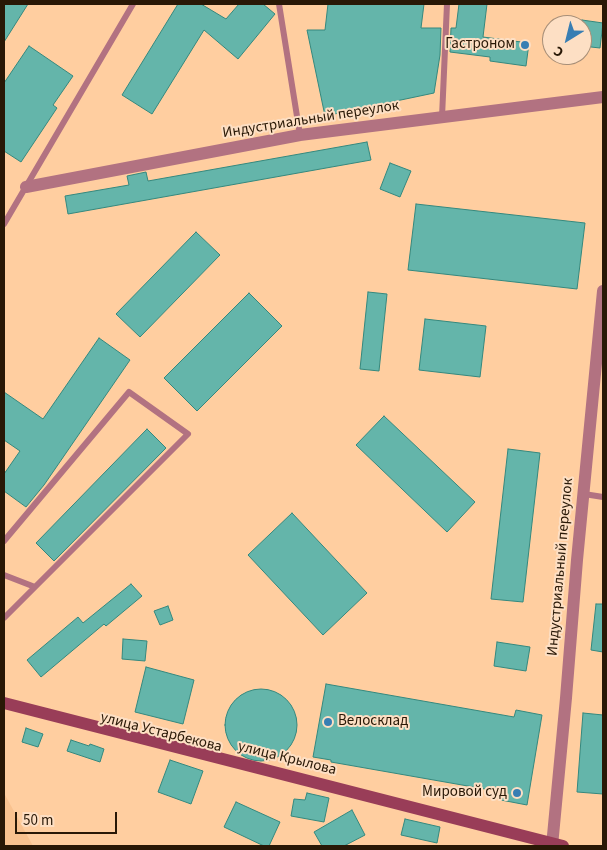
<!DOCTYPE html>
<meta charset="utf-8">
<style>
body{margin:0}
#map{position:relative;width:607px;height:850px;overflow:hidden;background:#ffcea0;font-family:"Source Sans 3",sans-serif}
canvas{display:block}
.frame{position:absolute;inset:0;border:5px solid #291806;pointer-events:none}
.north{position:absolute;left:542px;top:15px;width:50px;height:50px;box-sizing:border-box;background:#fddfc4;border:1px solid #a88f78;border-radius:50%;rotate:216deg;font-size:14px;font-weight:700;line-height:20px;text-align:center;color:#291806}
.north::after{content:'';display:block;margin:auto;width:18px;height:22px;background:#387eb3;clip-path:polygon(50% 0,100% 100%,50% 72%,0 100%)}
.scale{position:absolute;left:15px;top:812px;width:102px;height:22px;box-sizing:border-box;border:2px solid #291806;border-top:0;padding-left:6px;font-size:15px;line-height:18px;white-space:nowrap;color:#291806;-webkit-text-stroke:4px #fddfc4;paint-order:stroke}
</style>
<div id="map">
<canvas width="607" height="850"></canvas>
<div class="frame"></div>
<div class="north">С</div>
<div class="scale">50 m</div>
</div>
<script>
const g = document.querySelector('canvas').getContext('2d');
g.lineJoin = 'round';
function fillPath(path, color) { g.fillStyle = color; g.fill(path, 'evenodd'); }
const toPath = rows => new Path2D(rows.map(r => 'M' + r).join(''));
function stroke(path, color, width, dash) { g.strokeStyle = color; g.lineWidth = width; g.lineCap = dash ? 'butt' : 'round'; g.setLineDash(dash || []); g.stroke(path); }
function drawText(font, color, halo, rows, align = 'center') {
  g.font = font + ' "Source Sans 3",sans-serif'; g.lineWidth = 4; g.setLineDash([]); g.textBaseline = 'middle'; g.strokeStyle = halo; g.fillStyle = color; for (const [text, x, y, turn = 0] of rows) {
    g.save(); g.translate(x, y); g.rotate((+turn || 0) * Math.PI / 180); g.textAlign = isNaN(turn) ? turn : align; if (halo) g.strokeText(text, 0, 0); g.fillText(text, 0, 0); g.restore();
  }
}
fillPath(toPath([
 [4,793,33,846,4,846]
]), '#f9c28f');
const building = toPath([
 [4,4,28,4,4,42,4,4],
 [178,4,201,4,226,19,239,4,263,4,275,14,238,59,204,30,152,114,122,95,178,4],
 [328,4,424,4,421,28,441,28,440,55,434,93,325,116,307,30,325,30,328,4],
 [459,4,487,4,483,37,529,43,526,66,490,61,490,57,450,52,451,28,456,28,459,4],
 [582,20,603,23,600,48,582,46,582,20],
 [29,46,73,76,53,105,57,108,21,162,4,151,4,83,29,46],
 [367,142,371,160,68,214,65,196,129,185,127,176,146,172,148,181,367,142],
 [390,163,411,171,400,197,380,189,390,163],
 [416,204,585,223,577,289,408,270,416,204],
 [196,232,220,255,140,337,116,314,196,232],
 [368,292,387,294,379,371,360,369,368,292],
 [249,293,282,326,197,411,164,378,249,293],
 [425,319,486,326,480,377,419,370,425,319],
 [99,338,130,360,44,485,26,507,4,491,4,474,20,451,4,440,4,392,43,419,99,338],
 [384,416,475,502,447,532,356,445,384,416],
 [147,429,166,448,54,561,36,543,147,429],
 [508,449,540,453,523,602,491,599,508,449],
 [292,513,367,593,323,635,248,555,292,513],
 [131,584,142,596,106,626,104,624,41,677,27,660,78,617,83,623,131,584],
 [596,604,603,604,603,652,591,650,596,604],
 [168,606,173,620,160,625,154,611,168,606],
 [123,639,147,641,145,661,122,659,123,639],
 [497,642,530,647,526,671,494,666,497,642],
 [146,667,194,680,183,724,135,712,146,667],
 [326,684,514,717,516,710,542,715,527,805,501,800,502,792,331,762,331,760,313,757,326,684],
 '225 725a36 36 0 1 1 72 0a36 36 0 1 1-72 0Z',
 [583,713,603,715,603,794,577,792,583,713],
 [26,728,43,734,38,747,22,742,26,728],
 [71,740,89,746,90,744,104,749,100,762,67,751,71,740],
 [170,760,203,771,191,804,158,792,170,760],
 [307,793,329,798,324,822,291,816,294,799,305,800,307,793],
 [236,802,280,822,269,846,264,846,224,827,236,802],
 [352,810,365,835,344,846,322,846,314,832,352,810],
 [405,819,440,827,437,843,401,835,405,819]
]);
fillPath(building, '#64b5aa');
stroke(building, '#34887e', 1);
stroke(toPath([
 [279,4,300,135],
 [442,117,447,4],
 [4,224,133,4],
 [584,494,603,497],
 [4,541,129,392,188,434,4,618],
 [4,575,35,587]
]), '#b27281', 6);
stroke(toPath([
 [26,187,300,135,603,97],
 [552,846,566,698,577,560,603,291]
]), '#b27281', 12);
stroke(toPath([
 [4,703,563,846]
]), '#993d58', 12);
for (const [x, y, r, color] of [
 [525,45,5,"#387eb3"],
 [328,722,5,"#387eb3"],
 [517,793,5,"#387eb3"]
]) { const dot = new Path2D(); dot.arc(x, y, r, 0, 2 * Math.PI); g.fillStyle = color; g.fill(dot); stroke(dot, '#fddfc4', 2); }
drawText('15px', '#291806', '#fddfc4', [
 ["Гастроном",515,45],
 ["Велосклад",338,722,"left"],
 ["Мировой суд",507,793]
], 'right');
drawText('15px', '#291806', '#fddfc4', [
 ["Индустриальный переулок",311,120,-9],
 ["Индустриальный переулок",561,567,-85],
 ["улица Устарбекова",161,733,14],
 ["улица Крылова",287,759,14]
]);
</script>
